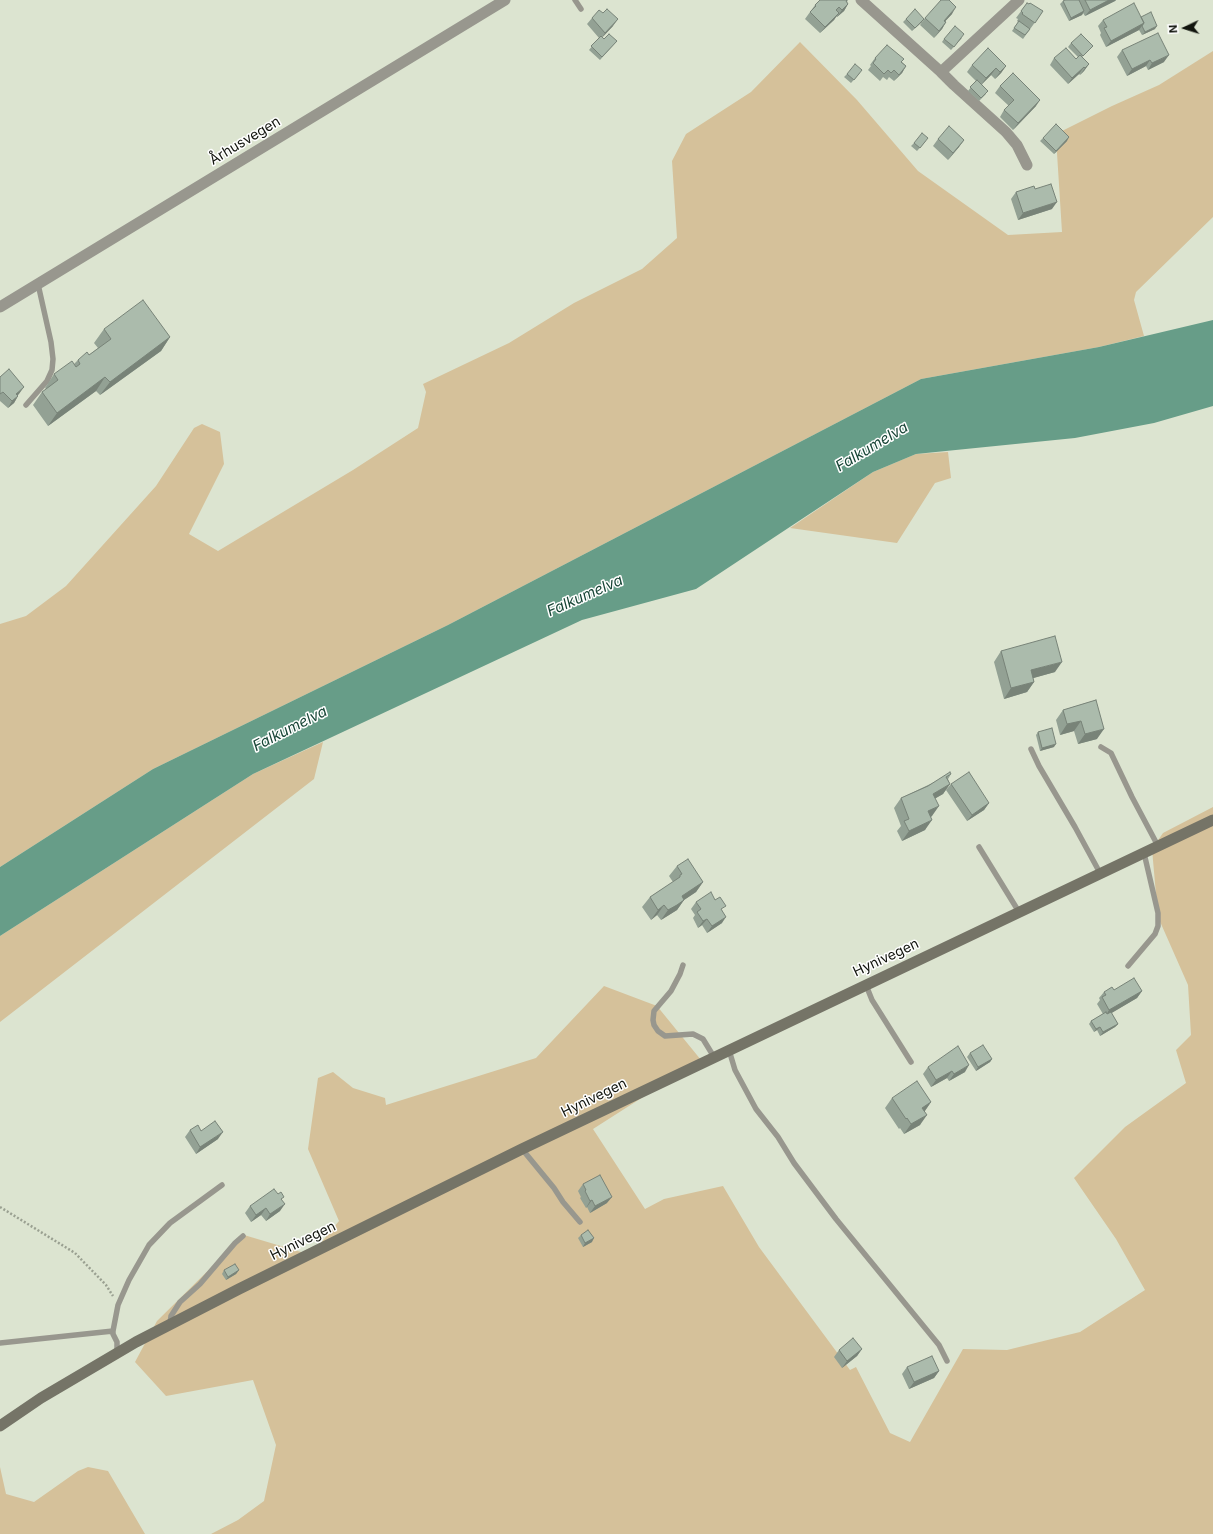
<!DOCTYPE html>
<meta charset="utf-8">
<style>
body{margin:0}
#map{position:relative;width:1213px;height:1534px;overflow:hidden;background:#dce4d0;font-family:Inter,sans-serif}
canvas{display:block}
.north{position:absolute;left:1165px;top:8px;width:40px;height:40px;-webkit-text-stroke:3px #fff;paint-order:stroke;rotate:266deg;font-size:11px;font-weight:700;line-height:16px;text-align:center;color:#11140d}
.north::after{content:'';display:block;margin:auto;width:14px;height:18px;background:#11140d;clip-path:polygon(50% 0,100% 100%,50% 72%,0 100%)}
</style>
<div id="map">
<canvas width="1213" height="1534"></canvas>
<div class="north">N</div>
</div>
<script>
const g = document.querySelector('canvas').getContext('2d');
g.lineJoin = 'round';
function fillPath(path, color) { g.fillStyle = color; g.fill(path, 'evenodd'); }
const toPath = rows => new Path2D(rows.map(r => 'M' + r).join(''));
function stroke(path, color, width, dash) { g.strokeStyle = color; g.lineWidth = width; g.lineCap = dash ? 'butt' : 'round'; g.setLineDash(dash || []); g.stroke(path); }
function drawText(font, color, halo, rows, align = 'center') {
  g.font = font + ' Inter,sans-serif'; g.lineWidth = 3; g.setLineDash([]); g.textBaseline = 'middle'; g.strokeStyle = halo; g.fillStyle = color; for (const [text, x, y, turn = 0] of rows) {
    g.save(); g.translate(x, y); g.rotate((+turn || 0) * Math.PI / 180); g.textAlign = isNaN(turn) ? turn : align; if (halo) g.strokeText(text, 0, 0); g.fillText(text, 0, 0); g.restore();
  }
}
fillPath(toPath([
 [800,42,857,100,918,171,1008,235,1062,232,1057,153,1054,135,1112,106,1159,85,1213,51,1213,217,1136,292,1134,300,1144,336,1099,347,921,379,448,625,153,769,0,867,0,624,26,616,66,586,156,486,194,428,202,424,220,432,224,464,189,534,218,551,353,470,418,428,426,392,423,384,509,343,574,303,642,269,677,238,672,161,686,134,751,92],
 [948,452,951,478,935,483,897,543,790,528,873,472,916,454],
 [323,742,314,779,0,1022,0,936,253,774],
 [1213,807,1213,1534,211,1534,238,1520,264,1501,276,1445,253,1380,166,1396,135,1362,157,1321,244,1235,311,1255,339,1221,308,1149,318,1078,333,1072,353,1088,385,1098,386,1105,536,1058,604,986,657,1006,701,1060,593,1129,645,1209,664,1199,723,1186,759,1247,850,1370,856,1367,890,1433,910,1442,963,1349,1007,1350,1080,1332,1145,1290,1116,1239,1074,1178,1125,1127,1186,1083,1176,1050,1191,1035,1188,985,1158,917,1152,849,1163,833],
 [0,1467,6,1494,34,1502,78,1471,88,1467,108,1471,145,1534,0,1534]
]), '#d5c19a');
fillPath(toPath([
 [1213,320,1213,406,1154,423,1075,438,916,454,873,472,696,589,582,620,253,774,0,936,0,867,153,769,448,625,921,379,1099,347]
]), '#679d88');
stroke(toPath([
 [0,1207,75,1253,106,1285,113,1296]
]), '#9aa091', 2.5, [2, 2]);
stroke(toPath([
 [575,0,581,9],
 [26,405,47,381,52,370,53,359,51,342,38,284],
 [1101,747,1111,753,1132,797,1158,846],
 [1031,749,1039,766,1075,827,1100,873],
 [979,847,1019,912],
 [683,965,680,974,671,991,654,1011,653,1020,654,1025,658,1031,665,1036,693,1034,703,1039,714,1057],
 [1128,966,1155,934,1158,926,1158,913,1144,853],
 [866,985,872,1000,911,1062],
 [729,1050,735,1070,756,1109,778,1137,794,1163,836,1219,939,1345,947,1361],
 [522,1149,554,1188,563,1202,580,1222],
 [170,1324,171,1316,180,1302,200,1284,235,1243,243,1236],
 [0,1343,113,1331],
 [117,1353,117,1342,113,1334,113,1331,118,1305,129,1280,149,1245,170,1223,222,1185]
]), '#98978e', 5.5);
stroke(toPath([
 [861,0,941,72,1019,0],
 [941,72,954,85,1006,132,1017,145,1027,165]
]), '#98978e', 11);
stroke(toPath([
 [0,307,505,0]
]), '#98978e', 11);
stroke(toPath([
 [0,1426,41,1398,136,1342,239,1289,522,1149,1213,820]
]), '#757467', 11);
fillPath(toPath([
 [820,0,848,0,847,2,848,4,844,11,837,17,836,16,834,20,820,33,805,19,815,5],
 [1065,0,1116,0,1115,1,1085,16,1083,13,1082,15,1069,21,1060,4,1063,1],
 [1027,3,1043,11,1023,39,1012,31,1018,22,1017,21,1018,19,1016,18],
 [952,14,945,21,946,22,942,29,934,38,920,25,925,18],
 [1141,17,1155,29,1142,35,1139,30,1106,47,1100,35,1101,33,1098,26,1103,20],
 [592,18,613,26,602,37,604,39,617,41,600,60,589,50,599,38,587,24],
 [906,19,922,22,912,31,903,22],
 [962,38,951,50,942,42,944,39],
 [1071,43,1093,46,1082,57,1089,64,1084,71,1080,75,1079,74,1068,84,1050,65,1054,58,1076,59,1078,57,1068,47],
 [1122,50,1164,62,1148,70,1146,66,1127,76,1117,57],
 [875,58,902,62,906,66,902,73,894,81,889,77,887,80,883,77,880,81,868,70,871,66,870,65],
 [972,65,1006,66,1001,73,995,79,991,75,982,84,986,94,979,101,968,91,976,81,967,72],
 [860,73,851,83,844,77,847,74],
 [1000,86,1036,106,1013,130,1000,117,1004,110,1009,106,995,93],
 [1043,138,1067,141,1054,154,1040,141],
 [938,139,964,140,959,147,948,160,933,146],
 [926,141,917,151,911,146,914,143],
 [1035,189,1052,209,1018,220,1011,199,1016,192],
 [104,329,170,337,161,351,100,395,96,391,48,426,33,405,42,392,46,389,45,388,54,374,74,364,78,360,89,355,98,348,94,343],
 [0,377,19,394,17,395,18,396,14,403,8,408,0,401],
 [1001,651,1055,672,1033,678,1034,682,1027,692,1004,699,994,662],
 [1096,700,1097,739,1078,744,1074,731,1060,735,1056,720,1063,710],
 [1038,732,1054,747,1040,751,1036,735],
 [951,774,948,779,950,784,943,794,935,798,932,816,931,817,925,830,902,841,897,831,901,826,894,808,901,798],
 [951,784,989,803,984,810,967,821,946,790],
 [677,866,703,882,696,892,684,900,677,910,661,920,657,915,651,920,642,907,650,897,673,882,669,876],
 [696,902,723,911,722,923,707,933,702,925,698,928,693,918,695,915,691,909],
 [1114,990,1142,991,1137,998,1111,1013,1118,1024,1115,1027,1100,1036,1097,1030,1094,1032,1089,1024,1091,1021,1103,1014,1097,1004,1100,1000,1099,998,1104,992],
 [970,1053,992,1059,990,1062,976,1071,967,1057],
 [928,1067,965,1072,949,1081,947,1078,931,1087,923,1074],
 [892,1098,931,1102,925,1111,920,1125,904,1134,900,1128,899,1129,885,1108],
 [190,1130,201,1131,218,1139,196,1154,185,1137],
 [583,1184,607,1203,590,1213,587,1207,586,1208,580,1198,581,1197,578,1191],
 [278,1194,282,1200,280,1211,266,1221,261,1215,251,1222,245,1213,250,1206],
 [581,1235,592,1242,583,1247,578,1238],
 [224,1270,239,1270,236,1274,226,1280,222,1274],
 [862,1349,857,1356,842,1368,834,1357,839,1350],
 [907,1367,939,1371,934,1378,909,1389,902,1374]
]), '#93a194');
fillPath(toPath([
 [1109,0,1116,0,1115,1,1085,16,1090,10],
 [848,4,844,11,837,17,842,10],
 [956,7,952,14,940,27,944,21],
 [1084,11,1082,15,1069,21,1071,18],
 [839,13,834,20,820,33,825,27],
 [618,19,613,26,600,40,605,33],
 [924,19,922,22,912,31],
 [946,22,942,29,934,38,939,31],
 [1144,23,1139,30,1106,47,1111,41],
 [1157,26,1155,29,1142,35,1145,32],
 [1169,55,1164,62,1148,70,1152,63],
 [1150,60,1146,66,1127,76,1132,69],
 [1089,64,1084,71,1080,75,1085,68],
 [906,66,902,73,894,81,899,75],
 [1006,66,1001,73,995,79,1000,72],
 [1084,67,1079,74,1068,84,1072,78],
 [996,68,991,75,981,85,986,78],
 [1040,100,1036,106,1013,130,1018,123],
 [1069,137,1067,141,1054,154,1056,151],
 [964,140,959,147,948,160,953,153],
 [1057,202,1052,209,1018,220,1023,213],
 [170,337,161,351,100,395,110,382],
 [105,377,96,391,48,426,57,413],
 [24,387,19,394,11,401,16,394],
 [18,396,14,403,8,408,12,401],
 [1062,662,1055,672,1023,681,1031,670],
 [1034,682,1027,692,1004,699,1011,688],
 [1081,721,1074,731,1060,735,1067,724],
 [1104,729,1097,739,1078,744,1085,734],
 [1056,744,1054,747,1040,751,1042,748],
 [950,784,943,794,926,804,933,794],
 [989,803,984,810,967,821,972,815],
 [939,806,932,816,921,822,928,811],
 [932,820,925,830,902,841,909,831],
 [703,882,696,892,675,906,684,900,677,910,661,920,668,910,682,896],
 [664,905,657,915,651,920,658,910],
 [726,917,722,923,707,933,712,926],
 [707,919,702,925,698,928,703,921],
 [1142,991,1137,998,1105,1017,1109,1010],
 [1118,1024,1115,1027,1100,1036,1103,1032],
 [1100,1027,1097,1030,1094,1032,1096,1029],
 [992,1059,990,1062,976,1071,978,1067],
 [969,1065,965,1072,949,1081,954,1074],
 [952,1071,947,1078,931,1087,936,1080],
 [931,1102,924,1112,922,1108],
 [927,1115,920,1125,904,1134,911,1124],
 [223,1132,218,1139,196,1154,200,1147],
 [612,1197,607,1203,590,1213,595,1206],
 [592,1200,587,1207,586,1208,590,1201],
 [285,1204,280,1211,266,1221,270,1214],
 [266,1208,261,1215,251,1222,256,1215],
 [594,1238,592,1242,583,1247,585,1243],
 [239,1270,236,1274,226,1280,228,1277],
 [862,1349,857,1356,842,1368,847,1361],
 [939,1371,934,1378,909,1389,914,1382]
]), '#788378');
const building = toPath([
 [820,0,847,0,846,1,848,4,842,10,839,7,836,10,839,13,825,27,810,12,816,6,815,5,820,0],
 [941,0,949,0,956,7,944,21,946,22,939,31,925,18,941,0],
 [1065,0,1079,0,1084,11,1071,18,1063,1,1065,0],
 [1085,0,1109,0,1090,10,1085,0],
 [1027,3,1029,4,1030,3,1043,11,1035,23,1022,14,1023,13,1021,11,1027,3],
 [1134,3,1144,23,1111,41,1104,28,1107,27,1103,20,1134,3],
 [607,9,618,19,605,33,592,18,599,10,603,13,607,9],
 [915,9,924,19,915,28,906,19,915,9],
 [1151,12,1157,26,1145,32,1142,26,1144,23,1141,17,1151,12],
 [1019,21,1030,29,1025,35,1014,28,1019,21],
 [955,26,964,34,954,47,944,39,955,26],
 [1158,33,1169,55,1152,63,1150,60,1132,69,1122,50,1158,33],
 [609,34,617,41,602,57,591,46,601,36,604,39,609,34],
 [1081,34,1093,46,1083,56,1071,43,1081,34],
 [887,45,904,59,901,62,906,66,899,75,894,70,891,73,888,70,884,74,873,63,876,59,875,58,887,45],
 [988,48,1006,66,1000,72,996,68,986,78,972,65,988,48],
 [1066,48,1076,59,1080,55,1089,64,1085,68,1084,67,1072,78,1054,58,1066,48],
 [855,64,862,70,854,80,847,74,855,64],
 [1013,73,1040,100,1018,123,1004,110,1014,100,1000,86,1013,73],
 [977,80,988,91,981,98,970,87,977,80],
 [1056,124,1069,137,1056,151,1043,138,1056,124],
 [949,126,964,140,953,153,938,139,949,126],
 [922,133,928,138,920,148,914,143,922,133],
 [1051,184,1057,202,1023,213,1016,192,1034,186,1035,189,1051,184],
 [143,300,170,337,110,382,105,377,57,413,42,392,58,380,54,374,72,361,76,367,80,364,78,360,87,352,89,355,111,339,104,329,143,300],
 [9,369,24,387,16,394,18,396,12,401,3,392,0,394,0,377,9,369],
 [1055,636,1062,662,1031,670,1034,682,1011,688,1001,651,1055,636],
 [1096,700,1104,729,1085,734,1081,721,1067,724,1063,710,1096,700],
 [1052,728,1056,744,1042,748,1038,732,1052,728],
 [950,772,951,774,946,777,950,784,933,794,939,806,928,811,932,820,909,831,904,821,909,819,901,798,928,786,950,772],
 [969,772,989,803,972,815,951,784,969,772],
 [688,859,703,882,682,896,684,900,677,905,668,910,664,905,658,910,650,897,680,877,680,875,682,874,677,866,688,859],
 [711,892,715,900,720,897,726,906,721,909,726,917,712,926,707,919,703,921,697,912,701,909,696,902,711,892],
 [1134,978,1142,991,1109,1010,1102,997,1106,995,1104,992,1112,987,1114,990,1134,978],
 [1106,1012,1107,1014,1111,1012,1118,1024,1103,1032,1100,1027,1096,1029,1091,1021,1106,1012],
 [983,1045,992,1059,978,1067,970,1053,983,1045],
 [958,1046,969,1065,954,1074,952,1071,936,1080,928,1067,958,1046],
 [917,1081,931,1102,922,1108,927,1115,911,1124,907,1118,906,1119,892,1098,917,1081],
 [215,1121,223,1132,200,1147,190,1130,198,1125,201,1131,215,1121],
 [600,1175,612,1197,595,1206,592,1200,590,1201,585,1191,586,1190,583,1184,600,1175],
 [274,1189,278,1194,281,1192,284,1197,281,1199,285,1204,270,1214,266,1208,256,1215,250,1206,274,1189],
 [588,1230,594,1238,585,1243,581,1235,588,1230],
 [235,1264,239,1270,228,1277,224,1270,235,1264],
 [853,1338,862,1349,847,1361,839,1350,853,1338],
 [932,1356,939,1371,914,1382,907,1367,932,1356]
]);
fillPath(building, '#abbbac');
stroke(building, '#788378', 1);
drawText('14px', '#11140d', '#fff', [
 ["Århusvegen",245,141,-31],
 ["Hynivegen",886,958,-25],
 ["Hynivegen",594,1098,-26],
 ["Hynivegen",303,1241,-26]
]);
drawText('italic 15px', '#174536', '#fff', [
 ["Falkumelva",872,447,-31],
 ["Falkumelva",585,596,-24],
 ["Falkumelva",290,729,-27]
]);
</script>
